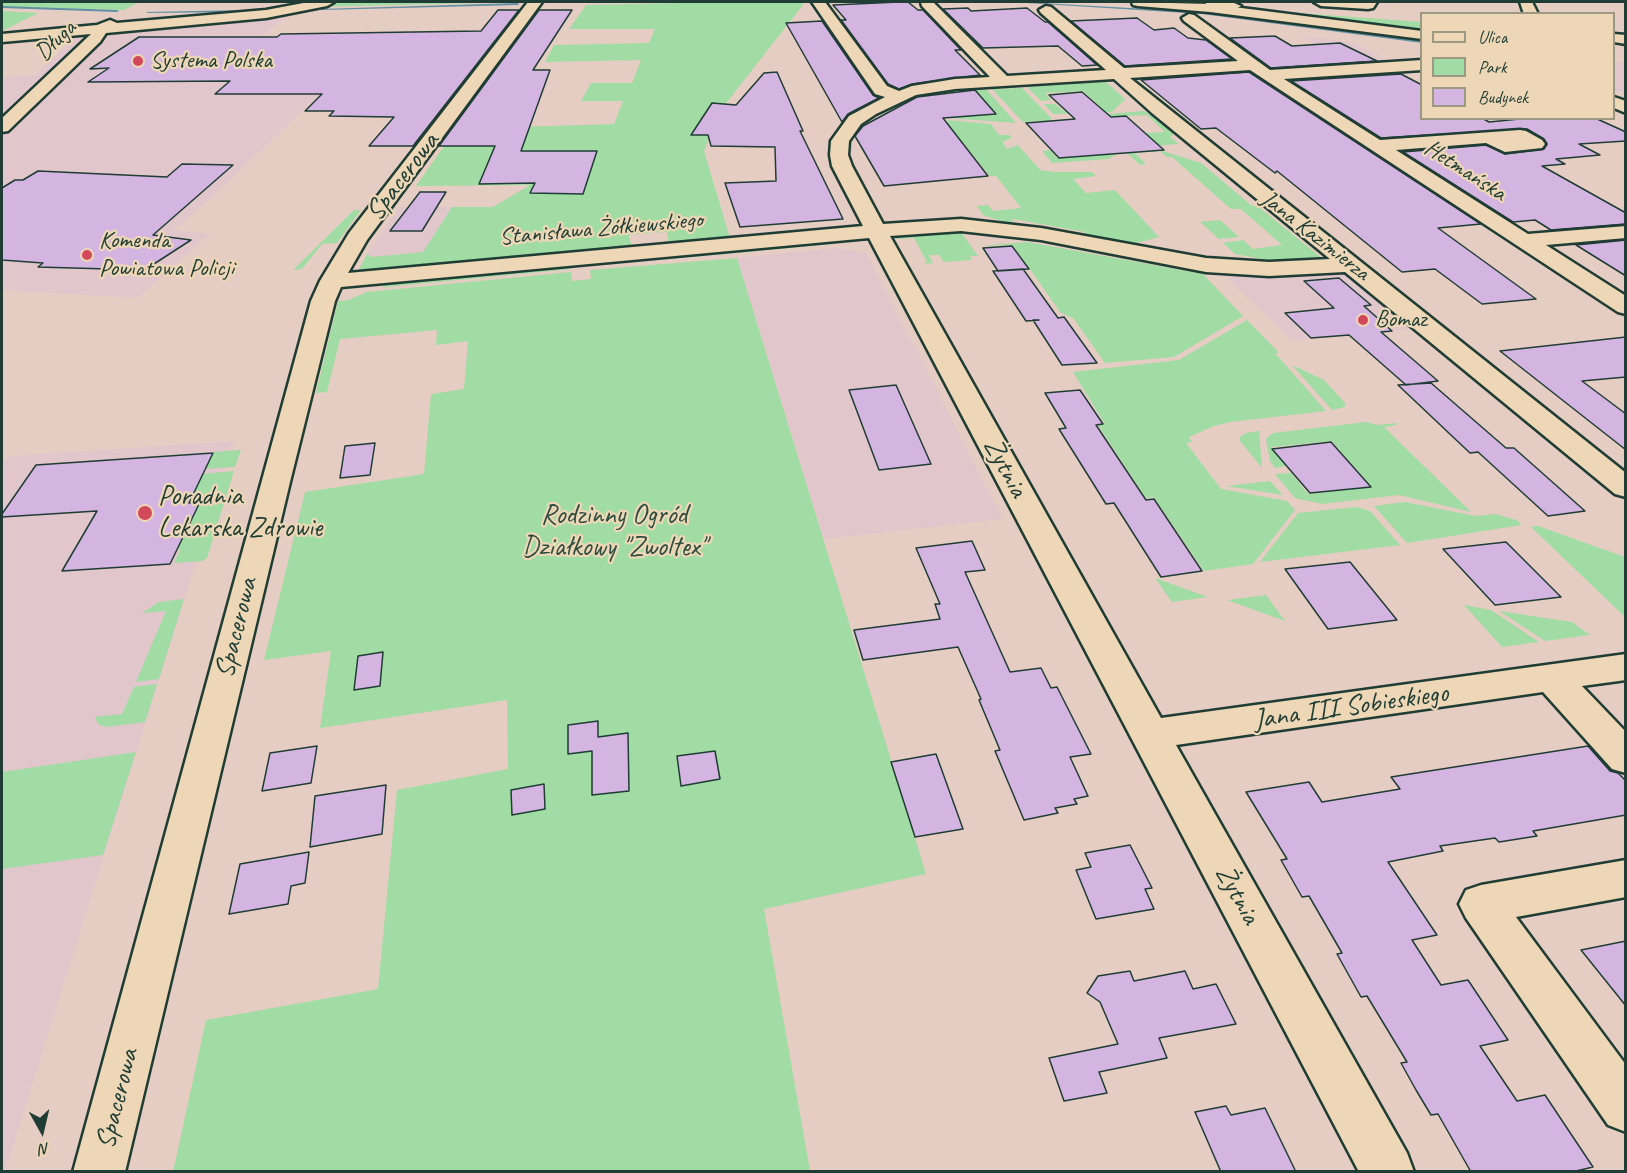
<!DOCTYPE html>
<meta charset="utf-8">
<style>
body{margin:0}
#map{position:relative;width:1627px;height:1173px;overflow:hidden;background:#e6cdc3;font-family:Caveat,sans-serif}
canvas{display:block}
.frame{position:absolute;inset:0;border:3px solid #1f3d34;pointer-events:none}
.legend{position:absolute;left:1420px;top:12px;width:195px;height:108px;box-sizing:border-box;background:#edd7b6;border:2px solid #9b9982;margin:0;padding:8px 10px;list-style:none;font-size:18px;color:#1f3d34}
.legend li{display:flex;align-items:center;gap:12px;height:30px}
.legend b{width:30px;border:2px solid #9b9982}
.north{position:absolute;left:12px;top:1101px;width:60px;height:60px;-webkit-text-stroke:4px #edd7b6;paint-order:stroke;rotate:172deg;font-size:16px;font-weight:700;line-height:24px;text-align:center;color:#1f3d34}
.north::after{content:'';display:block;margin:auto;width:21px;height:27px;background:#1f3d34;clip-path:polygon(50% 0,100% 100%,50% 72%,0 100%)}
</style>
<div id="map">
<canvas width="1627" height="1173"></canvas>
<div class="frame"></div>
<ul class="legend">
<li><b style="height:8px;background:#edd7b6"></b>Ulica</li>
<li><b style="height:16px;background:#a0dca3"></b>Park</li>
<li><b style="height:16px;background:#d4b5e1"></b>Budynek</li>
</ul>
<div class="north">N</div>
</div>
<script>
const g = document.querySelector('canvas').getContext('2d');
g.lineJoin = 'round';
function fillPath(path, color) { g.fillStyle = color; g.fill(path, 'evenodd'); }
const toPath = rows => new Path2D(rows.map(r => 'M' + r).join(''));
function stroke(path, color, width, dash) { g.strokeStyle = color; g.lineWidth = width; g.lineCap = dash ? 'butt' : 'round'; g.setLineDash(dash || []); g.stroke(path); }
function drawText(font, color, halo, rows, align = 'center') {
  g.font = font + ' Caveat,sans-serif'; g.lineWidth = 4.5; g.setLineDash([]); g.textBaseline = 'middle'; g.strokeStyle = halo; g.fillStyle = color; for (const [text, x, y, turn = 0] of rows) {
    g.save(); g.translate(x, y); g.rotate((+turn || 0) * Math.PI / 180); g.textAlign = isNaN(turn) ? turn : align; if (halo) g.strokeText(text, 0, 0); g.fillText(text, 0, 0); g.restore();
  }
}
fillPath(toPath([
 [288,15,257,40,379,37,209,200,173,230,210,234,137,298,2,290,2,77,35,75,78,35],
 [1301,36,1355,43,1395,64,1355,67],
 [1614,62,1625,63,1625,93,1614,91],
 [399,207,452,207,423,252,372,257,367,254],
 [837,248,866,253,1003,519,824,539,737,258],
 [1338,272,1348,275,1410,329,1292,340,1226,277,1229,273],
 [234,441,5,1171,2,1172,2,461,12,456]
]), '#e1c6cc');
fillPath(toPath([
 [2,2,139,2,124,10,2,7],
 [337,2,519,2,315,7],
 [726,2,802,2,803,5,720,111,704,151,730,238,669,244,667,232,651,233,629,235,632,248,358,271,367,254,372,257,423,252,452,207,493,207,530,185,416,186,456,129,614,124,623,101,581,101,591,83,632,83,641,60,545,62,554,45,649,43,655,29,569,29,586,5],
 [1257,10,1421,22,1421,32],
 [2,11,38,13,2,31],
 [1106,82,1125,99,1112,112,1053,114,1044,104,1055,104,1063,111,1101,107,1083,91,1045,93,1051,100,1041,101,1027,87],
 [1022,88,1052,119,1043,124,1038,121,1023,122,992,89],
 [986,89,1016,123,948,118,944,112,959,117,996,114,930,96,939,92],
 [1143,111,1148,113,1174,134,1170,137,1179,144,1152,146,1128,134,1165,132,1147,115,1105,117,1107,114],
 [947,120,991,124,999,135,1009,135,1012,138,1002,142,1007,149,1018,145,1040,170,1054,172,1092,172,1096,176,1073,179,1086,193,1115,190,1159,237,1122,247,1081,239,1085,232,1013,219,1010,224,983,215,977,206,988,205,993,211,1021,208,996,176,990,176,953,130,915,125,949,122],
 [1153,148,1201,163,1251,205,1260,208,1323,259,1278,262,1235,254,1223,243,1243,240,1253,249,1282,245,1241,209,1231,209,1172,157,1167,157,1160,151,1135,153,1146,164,1140,165,1125,151],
 [1050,150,1057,158,1121,151,1109,159,1052,163,1042,151],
 [354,210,361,210,337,243,322,244,302,269,293,270],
 [1220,220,1239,237,1219,239,1200,222],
 [958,228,978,256,970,256,972,260,944,262,939,255,929,255,933,263,924,264,927,262,914,238,898,239,890,235],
 [837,240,832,244,671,259,670,254],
 [1027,242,1203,274,1243,316,1174,357,1105,363,1074,319,1060,312,1013,245,978,246],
 [737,258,926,874,764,909,810,1171,173,1172,206,1020,378,989,397,790,508,769,507,700,320,728,331,651,264,660,305,492,424,474,431,394,464,389,468,341,436,345,437,330,340,339,327,392,316,393,338,301,348,300,367,292,571,272,572,281,591,279,590,270],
 [570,264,571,269,386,287,381,286,381,282],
 [1247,320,1279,353,1275,353,1326,411,1230,422,1214,426,1189,437,1192,442,1186,443,1221,489,1287,501,1295,510,1253,564,1204,571,1154,497,1146,498,1098,425,1105,424,1073,372,1179,360],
 [1292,365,1324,380,1345,403,1345,407,1332,410],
 [1366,422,1377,425,1397,423,1396,425,1384,427,1471,512,1399,495,1322,504,1295,498,1275,474,1291,473,1308,494,1372,487,1332,441,1271,447,1286,466,1275,468,1270,461,1266,439,1273,433],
 [1258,431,1259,431,1262,468,1240,441,1240,437,1246,433],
 [241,450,235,467,203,469,214,452],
 [234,471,207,558,202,561,174,563,180,550,178,549,200,503,186,503,201,474],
 [1270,481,1283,495,1226,486],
 [1405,502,1475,516,1496,514,1516,520,1522,525,1407,543,1374,506],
 [1357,507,1370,511,1400,545,1260,562,1298,513],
 [1538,526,1625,557,1625,617,1531,527],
 [1155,578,1208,597,1172,602],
 [1266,595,1285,621,1227,600],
 [184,599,159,679,136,682,166,611,142,613,159,602],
 [1464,605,1491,610,1539,642,1502,647],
 [1499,611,1572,622,1590,635,1545,641],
 [157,684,145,722,106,727,98,724,95,717,122,714,134,687],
 [136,752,103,855,2,869,2,772]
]), '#a0dca3');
fillPath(toPath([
 [548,2,607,2,605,3,548,2],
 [1010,2,1023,2,1202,12,1422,41,1422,43,1202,14,1010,2],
 [518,3,519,5,321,10,319,9,518,3],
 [2,6,117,10,119,11,117,12,2,8,2,6],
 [244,10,245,12,148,13,146,12,244,10]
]), '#6291a4');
const building = toPath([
 [899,2,908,2,918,10,923,10,961,50,955,50,980,75,912,84,899,89,888,84,841,20,846,20,833,5,899,2],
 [968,8,971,11,1027,8,1045,22,1048,22,1097,65,1082,66,1058,46,983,48,943,9,968,8],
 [498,10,519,10,413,146,369,146,394,117,329,116,334,111,305,111,322,94,215,94,230,81,88,82,109,68,90,69,139,37,277,37,281,34,481,31,498,10],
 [539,10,572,10,533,70,550,70,521,151,597,151,583,194,530,193,535,183,479,184,495,146,439,146,539,10],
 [1137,18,1154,30,1174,28,1188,38,1206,40,1232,59,1125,66,1071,21,1137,18],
 [822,21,873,95,879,98,848,114,842,122,786,23,822,21],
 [1275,36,1292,46,1340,43,1377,61,1271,68,1230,38,1275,36],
 [777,72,803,131,800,131,843,219,740,227,725,183,776,181,775,147,711,146,708,135,691,135,712,103,736,105,764,73,777,72],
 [1249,72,1481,224,1438,228,1536,299,1482,304,1435,269,1402,272,1277,171,1275,173,1216,128,1201,129,1141,80,1249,72],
 [1401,74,1422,85,1422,118,1482,118,1489,122,1530,118,1595,118,1626,132,1626,141,1579,144,1600,155,1556,159,1565,164,1542,166,1626,213,1626,224,1551,230,1535,220,1513,222,1403,152,1486,145,1505,154,1544,149,1547,144,1544,139,1527,129,1381,138,1291,81,1401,74],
 [975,90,996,114,943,118,988,176,884,186,855,136,863,126,917,97,975,90],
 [1082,92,1111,117,1126,116,1164,150,1059,158,1026,123,1075,119,1049,95,1082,92],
 [182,164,233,165,153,235,191,240,140,273,108,269,38,267,43,263,2,260,2,188,15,180,23,180,38,171,167,177,182,164],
 [420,192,446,192,422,231,390,231,420,192],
 [1626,240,1626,276,1576,245,1626,240],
 [1012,246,1029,269,998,271,983,248,1012,246],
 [1023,269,1058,318,1064,317,1097,363,1062,365,1033,320,1039,320,1026,321,993,271,1023,269],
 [1339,278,1371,305,1364,306,1392,331,1381,332,1438,381,1406,385,1349,335,1311,338,1285,313,1334,308,1304,281,1339,278],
 [1626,337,1626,377,1582,381,1626,414,1626,450,1500,351,1626,337],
 [1431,383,1506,448,1514,448,1585,511,1548,516,1478,452,1470,453,1398,385,1431,383],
 [896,385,931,464,879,470,849,390,896,385],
 [1080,390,1103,424,1096,425,1146,500,1154,499,1202,571,1161,577,1114,503,1106,504,1059,429,1066,428,1045,393,1080,390],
 [1331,442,1371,487,1310,493,1272,449,1331,442],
 [375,443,370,475,340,478,345,446,375,443],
 [213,453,189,503,200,502,170,564,62,571,97,511,2,517,2,514,36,465,213,453],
 [972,541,985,570,965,572,1010,672,1041,668,1051,688,1057,687,1091,754,1070,757,1088,796,1074,799,1077,804,1055,808,1058,813,1024,820,995,751,1000,750,979,700,981,699,958,647,863,660,854,630,940,619,935,604,940,604,916,548,972,541],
 [1506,542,1561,597,1495,605,1443,549,1506,542],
 [1350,562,1397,620,1328,629,1285,569,1350,562],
 [383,652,380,686,354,690,358,656,383,652],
 [598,721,598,737,628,733,629,791,592,795,592,751,568,754,568,725,598,721],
 [317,746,311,783,262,791,270,753,317,746],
 [1588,746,1610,771,1618,773,1626,781,1626,815,1533,831,1537,836,1499,842,1495,838,1440,846,1443,851,1388,862,1437,935,1412,940,1441,985,1468,980,1508,1040,1480,1046,1517,1101,1545,1095,1593,1167,1572,1172,1471,1172,1438,1114,1431,1115,1416,1090,1401,1063,1407,1062,1367,996,1361,997,1337,954,1342,953,1309,896,1302,897,1281,860,1287,859,1246,792,1309,782,1322,802,1400,789,1391,777,1588,746],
 [715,751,720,779,681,786,677,756,715,751],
 [936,754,963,829,915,837,891,762,936,754],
 [544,784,545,809,512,815,511,790,544,784],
 [386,785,382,834,310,847,315,796,386,785],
 [1130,845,1152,888,1145,889,1154,909,1096,919,1076,870,1091,867,1085,853,1130,845],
 [309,852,305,883,291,886,288,904,229,914,240,864,309,852],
 [1626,941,1626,1006,1581,950,1626,941],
 [1130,971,1134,981,1185,971,1193,989,1216,984,1236,1024,1159,1038,1167,1058,1099,1072,1107,1093,1064,1101,1049,1058,1118,1044,1100,1002,1087,993,1098,976,1130,971],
 [1226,1106,1231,1115,1265,1108,1296,1172,1221,1172,1195,1112,1226,1106]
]);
fillPath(building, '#d4b5e1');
stroke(building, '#1f3d34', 1.5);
const minor = toPath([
 [309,2,334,2,327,6,266,18,106,33,100,42,8,131,2,132,2,118,91,34,2,42,2,34,97,25,110,20,117,23,266,10,309,2],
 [528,2,542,2,367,240,348,273,863,226,832,166,830,155,831,141,849,116,885,97,875,94,812,2,825,2,887,86,899,91,912,86,955,79,990,77,922,6,921,2,933,2,1007,76,1106,70,1041,13,1039,10,1046,6,1051,7,1124,68,1238,61,1184,21,1182,18,1189,14,1194,15,1270,70,1422,60,1422,70,1284,79,1380,140,1520,130,1526,131,1542,140,1545,144,1542,148,1505,152,1486,143,1396,150,1528,234,1626,226,1626,238,1546,245,1626,296,1626,314,1618,312,1250,70,1130,78,1626,473,1626,497,1615,494,1345,272,1269,276,1206,272,1041,240,961,231,890,236,1161,718,1626,654,1626,680,1582,686,1626,732,1626,773,1612,769,1543,692,1176,745,1407,1153,1414,1172,1359,1172,869,238,341,287,335,301,290,482,125,1172,73,1172,311,301,320,281,349,233,528,2],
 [1114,79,1152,113,1330,259,1269,262,1206,258,1041,228,961,219,883,224,852,166,848,155,849,141,861,124,876,114,916,95,955,89,1114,79],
 [1205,2,1232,2,1241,6,1234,10,1207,5,1205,2],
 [1314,2,1377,2,1373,8,1368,9,1321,6,1314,2],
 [1520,2,1532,2,1538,14,1524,14,1520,2],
 [1614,97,1626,101,1626,113,1614,108,1614,97],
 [1626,860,1626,897,1516,917,1626,1065,1626,1132,1608,1125,1466,918,1459,904,1466,890,1481,885,1626,860]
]);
const major = toPath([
 [1132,2,1210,4,1422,31,1422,39,1210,12,1138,6,1133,5,1132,2],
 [1614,34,1626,35,1626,44,1614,42,1614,34]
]);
stroke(minor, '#1f3d34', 5);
stroke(major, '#1f3d34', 5);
fillPath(minor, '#edd7b6');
fillPath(major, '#edd7b6');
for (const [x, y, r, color] of [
 [138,61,6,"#d1495b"],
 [87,255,6,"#d1495b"],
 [1363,320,6,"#d1495b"],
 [145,513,8,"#d1495b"]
]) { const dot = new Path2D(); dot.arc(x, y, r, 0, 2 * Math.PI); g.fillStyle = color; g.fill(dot); stroke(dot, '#edd7b6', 2); }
drawText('24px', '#1f3d34', '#edd7b6', [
 ["Długa",56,41,-44],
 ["Hetmańska",1465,171,33],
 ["Stanisława Żółkiewskiego",601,229,-5],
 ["Jana Kazimierza",1315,236,38]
]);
drawText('24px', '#1f3d34', '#edd7b6', [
 ["Systema Polska",150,61],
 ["Komenda",99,241],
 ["Powiatowa Policji",99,269],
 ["Bomaz",1375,320]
], 'left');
drawText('28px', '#1f3d34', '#edd7b6', [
 ["Spacerowa",403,177,-53],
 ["Żytnia",1005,468,62],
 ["Spacerowa",237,628,-76],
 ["Jana III Sobieskiego",1351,707,-8],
 ["Żytnia",1237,895,61],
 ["Spacerowa",118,1099,-76]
]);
drawText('28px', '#1f3d34', '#edd7b6', [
 ["Poradnia",158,497],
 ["Lekarska Zdrowie",158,529]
], 'left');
drawText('28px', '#2c4d3f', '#edd7b6', [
 ["Rodzinny Ogród",614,516],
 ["Działkowy \"Zwoltex\"",614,548]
]);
</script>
